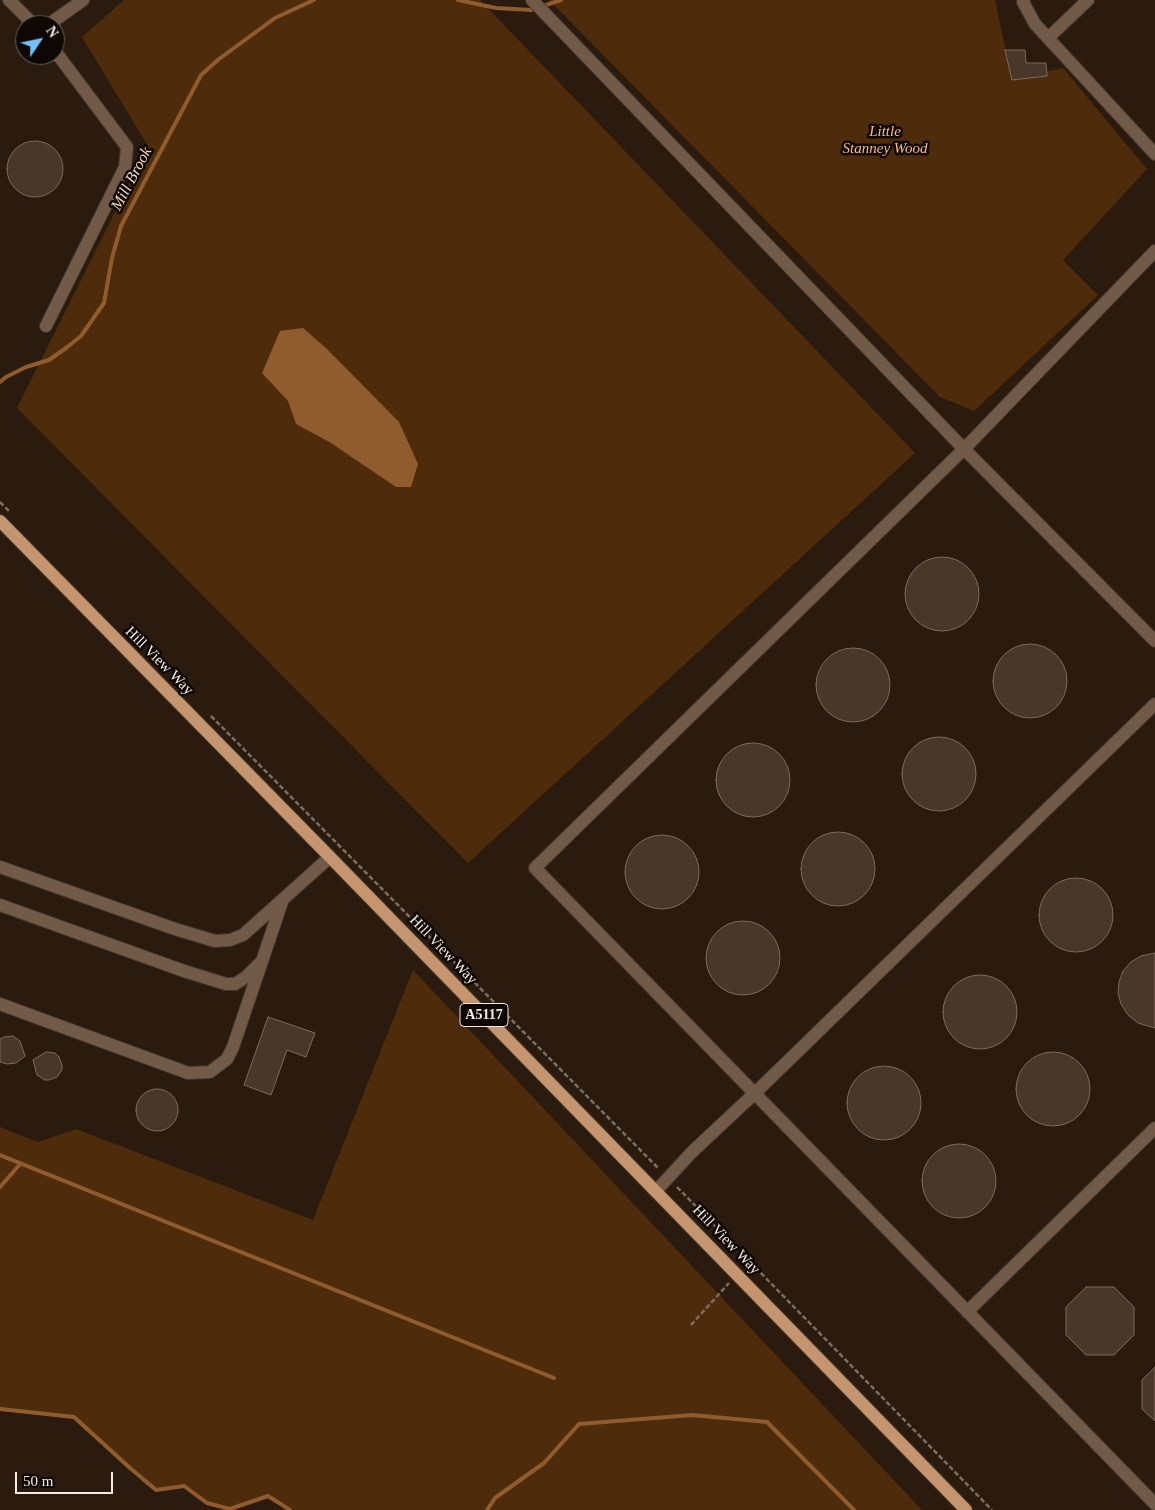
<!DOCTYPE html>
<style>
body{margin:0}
#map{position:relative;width:1155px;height:1510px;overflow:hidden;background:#2a1b0e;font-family:"Times New Roman",serif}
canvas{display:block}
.north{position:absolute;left:15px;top:15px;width:50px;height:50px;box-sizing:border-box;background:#0e0703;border:1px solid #6b625c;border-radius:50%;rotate:56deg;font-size:14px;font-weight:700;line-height:20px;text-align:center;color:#f6ebe2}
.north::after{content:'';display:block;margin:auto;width:18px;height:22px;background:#73c1f5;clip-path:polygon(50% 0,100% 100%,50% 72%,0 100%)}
.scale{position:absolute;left:15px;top:1472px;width:98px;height:22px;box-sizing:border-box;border:2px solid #f6ebe2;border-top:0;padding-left:6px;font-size:15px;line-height:18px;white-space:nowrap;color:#f6ebe2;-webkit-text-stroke:4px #0e0703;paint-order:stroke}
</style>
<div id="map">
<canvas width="1155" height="1510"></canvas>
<div class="north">N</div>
<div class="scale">50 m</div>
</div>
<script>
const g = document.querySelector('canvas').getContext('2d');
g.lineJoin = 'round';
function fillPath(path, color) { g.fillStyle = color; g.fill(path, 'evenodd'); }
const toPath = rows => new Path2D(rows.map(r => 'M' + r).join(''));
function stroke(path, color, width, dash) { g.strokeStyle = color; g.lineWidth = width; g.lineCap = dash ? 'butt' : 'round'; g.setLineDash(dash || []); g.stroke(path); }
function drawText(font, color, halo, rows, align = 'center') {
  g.font = font + ' "Times New Roman",serif'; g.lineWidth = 5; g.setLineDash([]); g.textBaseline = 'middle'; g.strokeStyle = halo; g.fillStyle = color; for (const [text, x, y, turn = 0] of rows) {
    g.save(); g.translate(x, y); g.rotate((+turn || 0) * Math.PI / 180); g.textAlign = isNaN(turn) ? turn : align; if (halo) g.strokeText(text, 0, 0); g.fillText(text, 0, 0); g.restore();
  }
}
fillPath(toPath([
 [124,0,480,0,915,453,468,863,17,408,148,146,82,37],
 [549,0,995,0,1012,79,1063,68,1147,169,1063,260,1098,295,974,411,940,397],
 [413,970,922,1510,290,1510,268,1496,230,1509,207,1503,184,1486,156,1490,130,1468,74,1417,0,1409,0,1127,38,1142,76,1129,313,1220]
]), '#4e2c0b');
fillPath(toPath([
 [303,328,327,349,399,422,418,464,411,487,396,487,331,443,296,424,288,401,262,373,280,331]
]), '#905c2e');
stroke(toPath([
 [458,0,496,8,531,10,561,0],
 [0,382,6,377,26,367,49,360,66,348,81,336,104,303,112,258,121,226,201,75,219,59,275,18,314,0],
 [0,1155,554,1378],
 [0,1187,21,1163],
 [0,1409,74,1417,130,1468,156,1490,184,1486,207,1503,230,1509,268,1496,290,1510],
 [487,1510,495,1498,544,1463,579,1424,692,1415,767,1422,854,1510]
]), '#905c2e', 4);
const building = toPath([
 [1005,50,1025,50,1026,63,1046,63,1047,76,1012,80,1005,50],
 '7 169a28 28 0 1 1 56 0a28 28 0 1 1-56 0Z',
 '905 594a37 37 0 1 1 74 0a37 37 0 1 1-74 0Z',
 '993 681a37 37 0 1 1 74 0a37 37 0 1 1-74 0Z',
 '816 685a37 37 0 1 1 74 0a37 37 0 1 1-74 0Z',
 '902 774a37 37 0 1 1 74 0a37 37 0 1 1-74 0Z',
 '716 780a37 37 0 1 1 74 0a37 37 0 1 1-74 0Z',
 '801 869a37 37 0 1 1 74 0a37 37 0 1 1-74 0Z',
 '625 872a37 37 0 1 1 74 0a37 37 0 1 1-74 0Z',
 '1039 915a37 37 0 1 1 74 0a37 37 0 1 1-74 0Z',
 '706 958a37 37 0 1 1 74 0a37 37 0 1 1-74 0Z',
 [1155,953,1155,1028,1138,1023,1128,1015,1121,1004,1118,993,1119,982,1123,971,1131,962,1141,956,1155,953],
 '943 1012a37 37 0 1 1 74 0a37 37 0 1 1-74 0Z',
 [268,1017,315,1033,306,1057,287,1050,271,1095,244,1085,268,1017],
 [13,1036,20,1041,25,1056,16,1063,7,1064,0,1062,0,1039,4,1037,13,1036],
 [46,1052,55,1053,59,1057,62,1065,62,1070,57,1077,49,1080,45,1080,37,1075,33,1060,46,1052],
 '1016 1089a37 37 0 1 1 74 0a37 37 0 1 1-74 0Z',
 '847 1103a37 37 0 1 1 74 0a37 37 0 1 1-74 0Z',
 '136 1110a21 21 0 1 1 42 0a21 21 0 1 1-42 0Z',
 '922 1181a37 37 0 1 1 74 0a37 37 0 1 1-74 0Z',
 [1086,1287,1114,1287,1134,1307,1134,1335,1114,1355,1086,1355,1066,1335,1066,1307,1086,1287],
 [1155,1367,1155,1421,1142,1409,1142,1380,1155,1367]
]);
fillPath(building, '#49372a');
stroke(building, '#7f6b5c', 1);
const minor = toPath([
 [9,0,34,25],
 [532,0,964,449,535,868,1155,1504],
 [1024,0,1023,2,1035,24,1155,154],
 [48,25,83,0],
 [1048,38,1088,0],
 [1155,251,964,449,1155,641],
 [46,326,125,167,127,147,55,51],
 [0,867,175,929,215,941,230,940,243,935,330,857],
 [0,905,184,971,226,984,235,984,246,977,259,964],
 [0,1004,188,1073,210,1072,227,1059,233,1047,283,899],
 [656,1191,692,1152,755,1093,1155,704],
 [967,1312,1155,1128]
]);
const major = toPath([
 [0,521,330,857,966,1510]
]);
stroke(minor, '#47382c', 14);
stroke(major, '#47382c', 14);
stroke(toPath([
 [0,502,9,511],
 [211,716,659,1169],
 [677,1187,992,1510],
 [691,1325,729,1283]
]), '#7b6e62', 2.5, [5, 2.5]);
stroke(minor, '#715a48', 12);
stroke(major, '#c5956f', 12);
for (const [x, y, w] of [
 [484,1015,48]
]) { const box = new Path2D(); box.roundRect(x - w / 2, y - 11.5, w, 23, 4); g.fillStyle = '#0e0703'; g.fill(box); stroke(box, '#f6ebe2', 1); }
drawText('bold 14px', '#f6ebe2', null, [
 ["A5117",484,1015]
]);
drawText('italic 15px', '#fabb89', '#0e0703', [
 ["Little",885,132],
 ["Stanney Wood",885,149]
]);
drawText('15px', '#f6ebe2', '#0e0703', [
 ["Hill View Way",159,661,45],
 ["Hill View Way",443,950,46],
 ["Hill View Way",726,1240,46]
]);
drawText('italic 16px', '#f8d8bf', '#0e0703', [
 ["Mill Brook",132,179,-62]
]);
</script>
